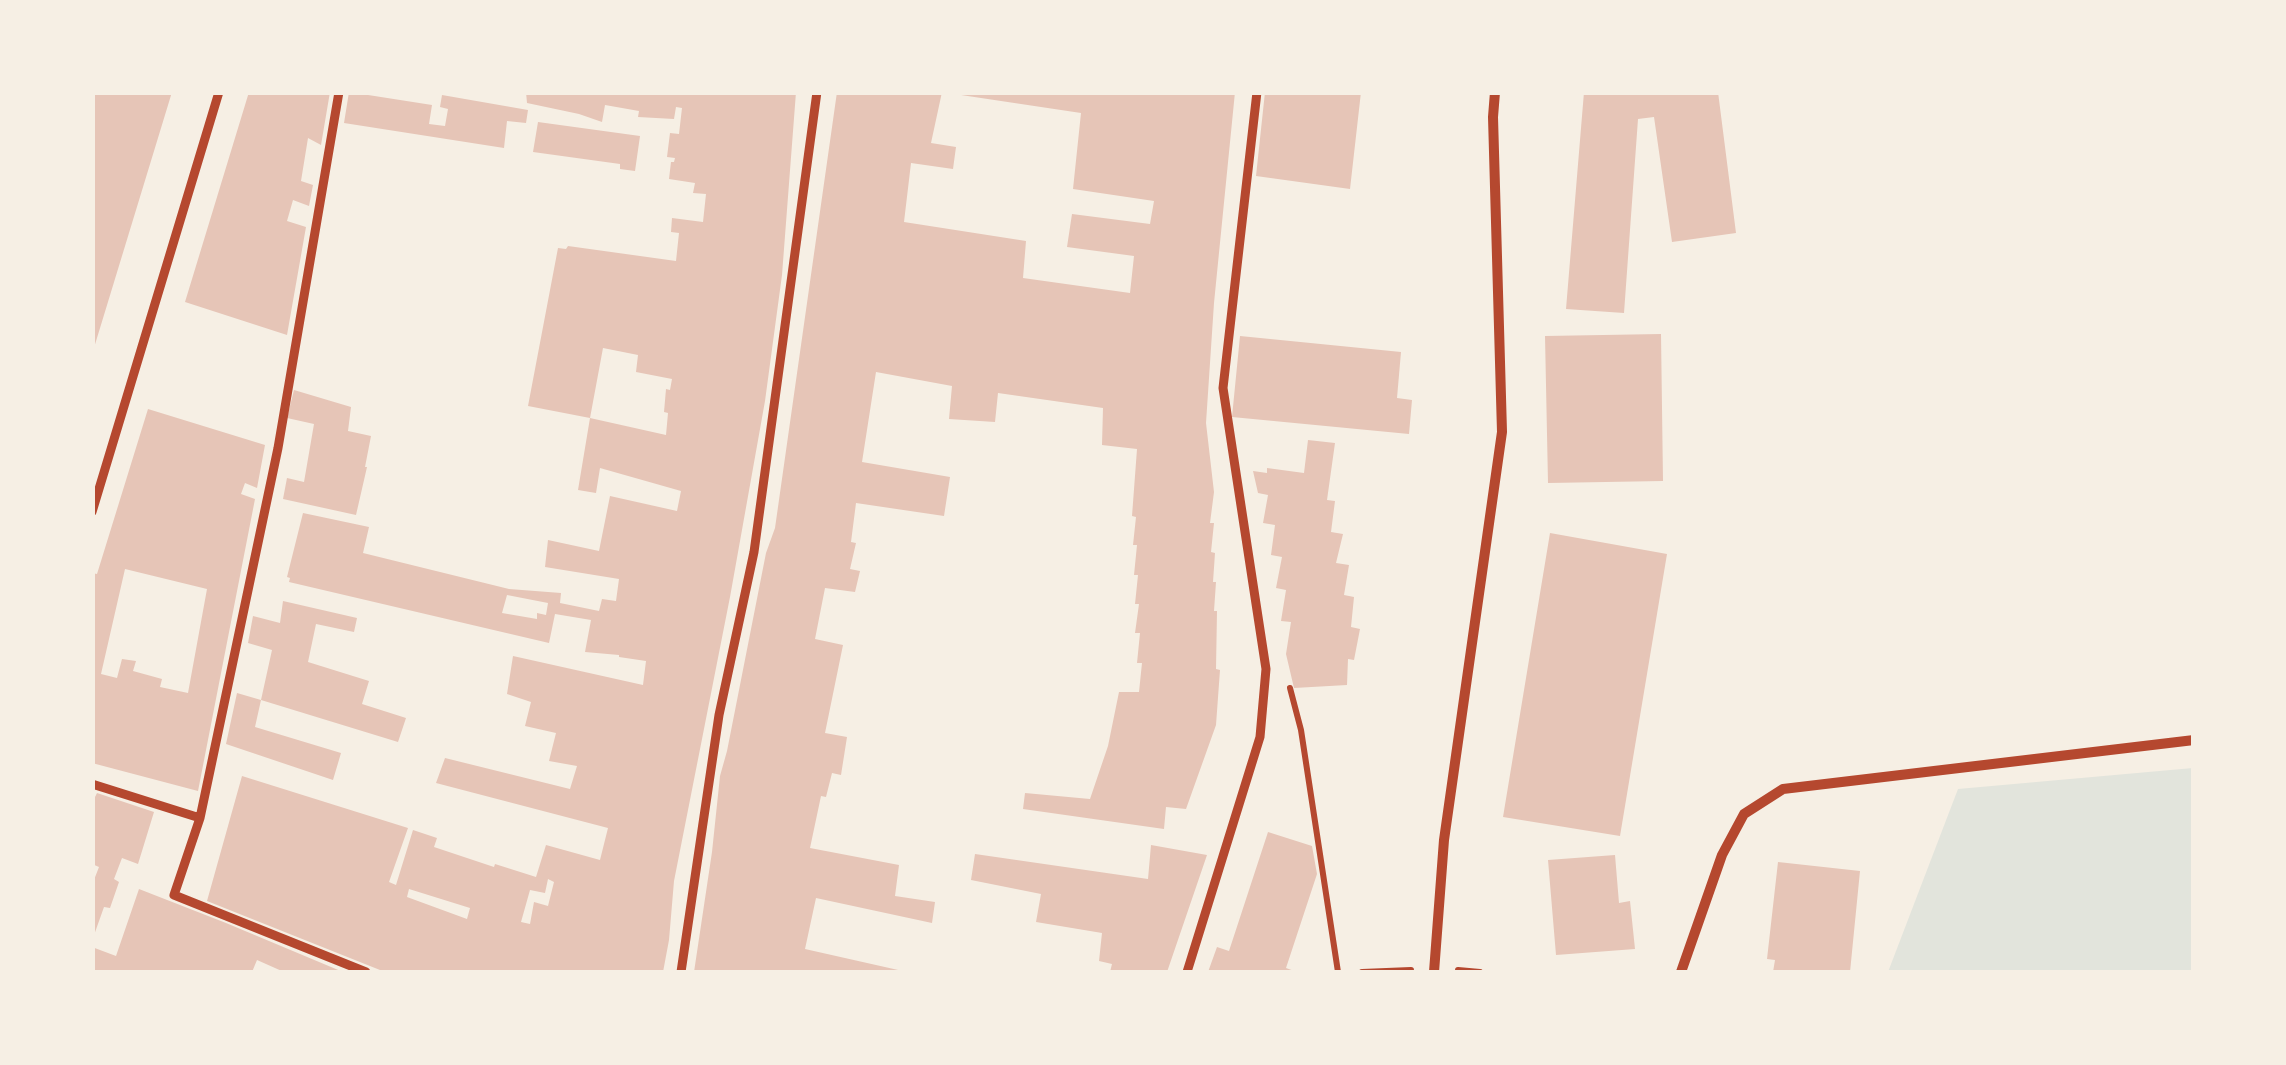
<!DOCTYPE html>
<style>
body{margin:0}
#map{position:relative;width:2286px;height:1065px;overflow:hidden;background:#f6efe4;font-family:"DejaVu Sans",sans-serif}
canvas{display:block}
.frame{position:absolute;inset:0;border:95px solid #f6efe4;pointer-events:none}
</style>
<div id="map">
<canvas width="2286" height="1065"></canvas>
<div class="frame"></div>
</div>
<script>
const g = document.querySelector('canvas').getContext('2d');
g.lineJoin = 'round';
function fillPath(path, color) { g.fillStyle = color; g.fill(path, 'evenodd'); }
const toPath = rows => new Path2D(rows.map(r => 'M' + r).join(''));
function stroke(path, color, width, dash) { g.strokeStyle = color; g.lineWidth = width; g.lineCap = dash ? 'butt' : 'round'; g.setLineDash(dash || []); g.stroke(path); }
fillPath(toPath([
 [2193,768,2193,972,1888,972,1958,789]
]), '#e2e4dc');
fillPath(toPath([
 [92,92,172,92,93,351,92,351],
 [249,92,330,92,321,145,308,138,301,181,313,185,309,206,293,200,287,221,306,227,287,335,185,302],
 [349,92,432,105,429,124,445,126,448,109,440,107,442,95,528,110,526,123,507,121,504,148,344,123],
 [526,92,796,92,782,275,765,401,730,597,674,881,669,940,663,972,385,972,207,901,242,776,408,828,389,882,396,885,413,830,437,838,434,847,494,867,495,864,536,877,546,845,600,860,608,828,436,783,445,758,570,789,577,766,549,761,556,733,525,726,531,702,507,694,513,656,643,685,646,661,619,657,619,655,585,652,591,620,555,614,549,643,289,582,290,578,287,577,303,513,369,527,363,553,509,589,561,593,560,603,599,611,602,599,616,601,619,579,545,567,548,540,599,551,610,496,677,511,681,491,600,468,596,493,578,490,590,418,666,435,668,413,664,412,666,389,670,390,672,379,636,372,638,355,603,348,590,418,528,406,558,248,566,249,568,246,676,261,679,233,671,232,672,218,703,222,706,194,693,193,695,183,669,179,671,162,674,162,675,158,667,157,670,133,679,134,682,108,676,107,674,119,638,117,639,111,605,105,602,122,579,114,527,103],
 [507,595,548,603,546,615,537,613,537,619,502,613],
 [548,879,554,882,548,906,534,902,530,924,521,922,530,890,545,893],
 [409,889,470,908,467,919,407,897],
 [837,92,942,92,931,143,956,147,953,169,911,163,904,222,1026,241,1023,278,1130,293,1134,256,1067,247,1072,214,1150,224,1154,201,1073,189,1081,113,961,95,961,92,1160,92,1177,95,1177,92,1235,92,1214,303,1206,423,1214,492,1210,523,1214,523,1211,552,1215,553,1213,582,1216,582,1214,611,1217,611,1216,669,1220,670,1216,725,1186,809,1166,807,1164,829,1023,809,1025,793,1090,799,1108,746,1119,692,1139,692,1142,663,1137,663,1140,633,1135,633,1139,604,1135,604,1138,575,1134,575,1137,545,1133,545,1136,517,1132,516,1137,449,1102,445,1103,408,998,393,995,422,949,419,952,386,876,372,862,462,950,477,944,516,856,503,851,542,856,543,850,569,860,571,855,592,825,588,815,639,843,645,825,733,847,737,841,775,832,773,826,797,821,796,810,848,899,865,895,896,935,902,932,923,816,898,805,949,907,972,694,972,712,852,720,776,727,751,766,553,775,528],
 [1265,92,1361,92,1350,189,1256,176],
 [1584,92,1718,92,1736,233,1672,242,1654,117,1638,119,1624,313,1566,309],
 [538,122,640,136,635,171,620,169,620,164,533,152],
 [1661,334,1663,481,1548,483,1545,336],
 [1240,336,1401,352,1397,398,1412,400,1409,434,1232,417],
 [294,390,351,407,348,431,371,436,365,467,367,467,356,515,283,499,287,478,304,482,314,424,287,418],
 [148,409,265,445,257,488,245,483,241,494,255,499,198,791,92,763,92,573,97,574],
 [125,569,207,589,188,693,160,687,162,679,133,671,136,661,122,659,117,678,101,674],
 [1308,440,1335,443,1327,500,1335,501,1331,532,1343,534,1336,563,1349,565,1344,595,1354,597,1351,627,1360,629,1354,660,1348,659,1347,685,1294,688,1286,654,1291,622,1281,621,1286,590,1276,588,1282,557,1271,555,1275,525,1263,523,1268,495,1258,493,1253,471,1267,473,1267,468,1304,473],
 [1550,533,1667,554,1620,836,1503,817],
 [283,601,357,618,354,632,316,624,308,662,369,681,362,704,406,718,398,742,261,700,272,650,248,643,253,616,280,623],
 [237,693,261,700,255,727,341,753,333,780,226,744],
 [97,793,154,812,138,864,122,858,114,879,119,882,110,908,104,907,93,938,92,885,99,867,92,864,92,803],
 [1268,832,1312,846,1317,874,1286,968,1297,972,1208,972,1217,947,1229,951],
 [1151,845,1207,855,1167,972,1110,972,1112,964,1099,961,1102,933,1036,922,1041,894,971,880,975,854,1148,879],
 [1615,855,1619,903,1630,901,1635,949,1556,955,1548,860],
 [1778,862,1860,871,1850,972,1773,972,1775,960,1767,959],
 [139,889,226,923,343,972,284,972,257,960,252,972,92,972,92,947,116,956]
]), '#e6c5b7');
stroke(toPath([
 [1290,688,1301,730,1338,972],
 [1458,970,1480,972],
 [1362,972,1411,970]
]), '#b5482f', 6);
stroke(toPath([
 [339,92,278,448,200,818,174,895,366,972],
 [92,512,219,92],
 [92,784,200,818],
 [681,972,719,715,754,552,817,92],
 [1187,972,1260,737,1266,669,1223,388,1257,92]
]), '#b5482f', 9);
stroke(toPath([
 [1434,972,1444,840,1502,432,1493,117,1495,92],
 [1681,972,1722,855,1744,814,1783,789,2194,740]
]), '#b5482f', 10);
</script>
